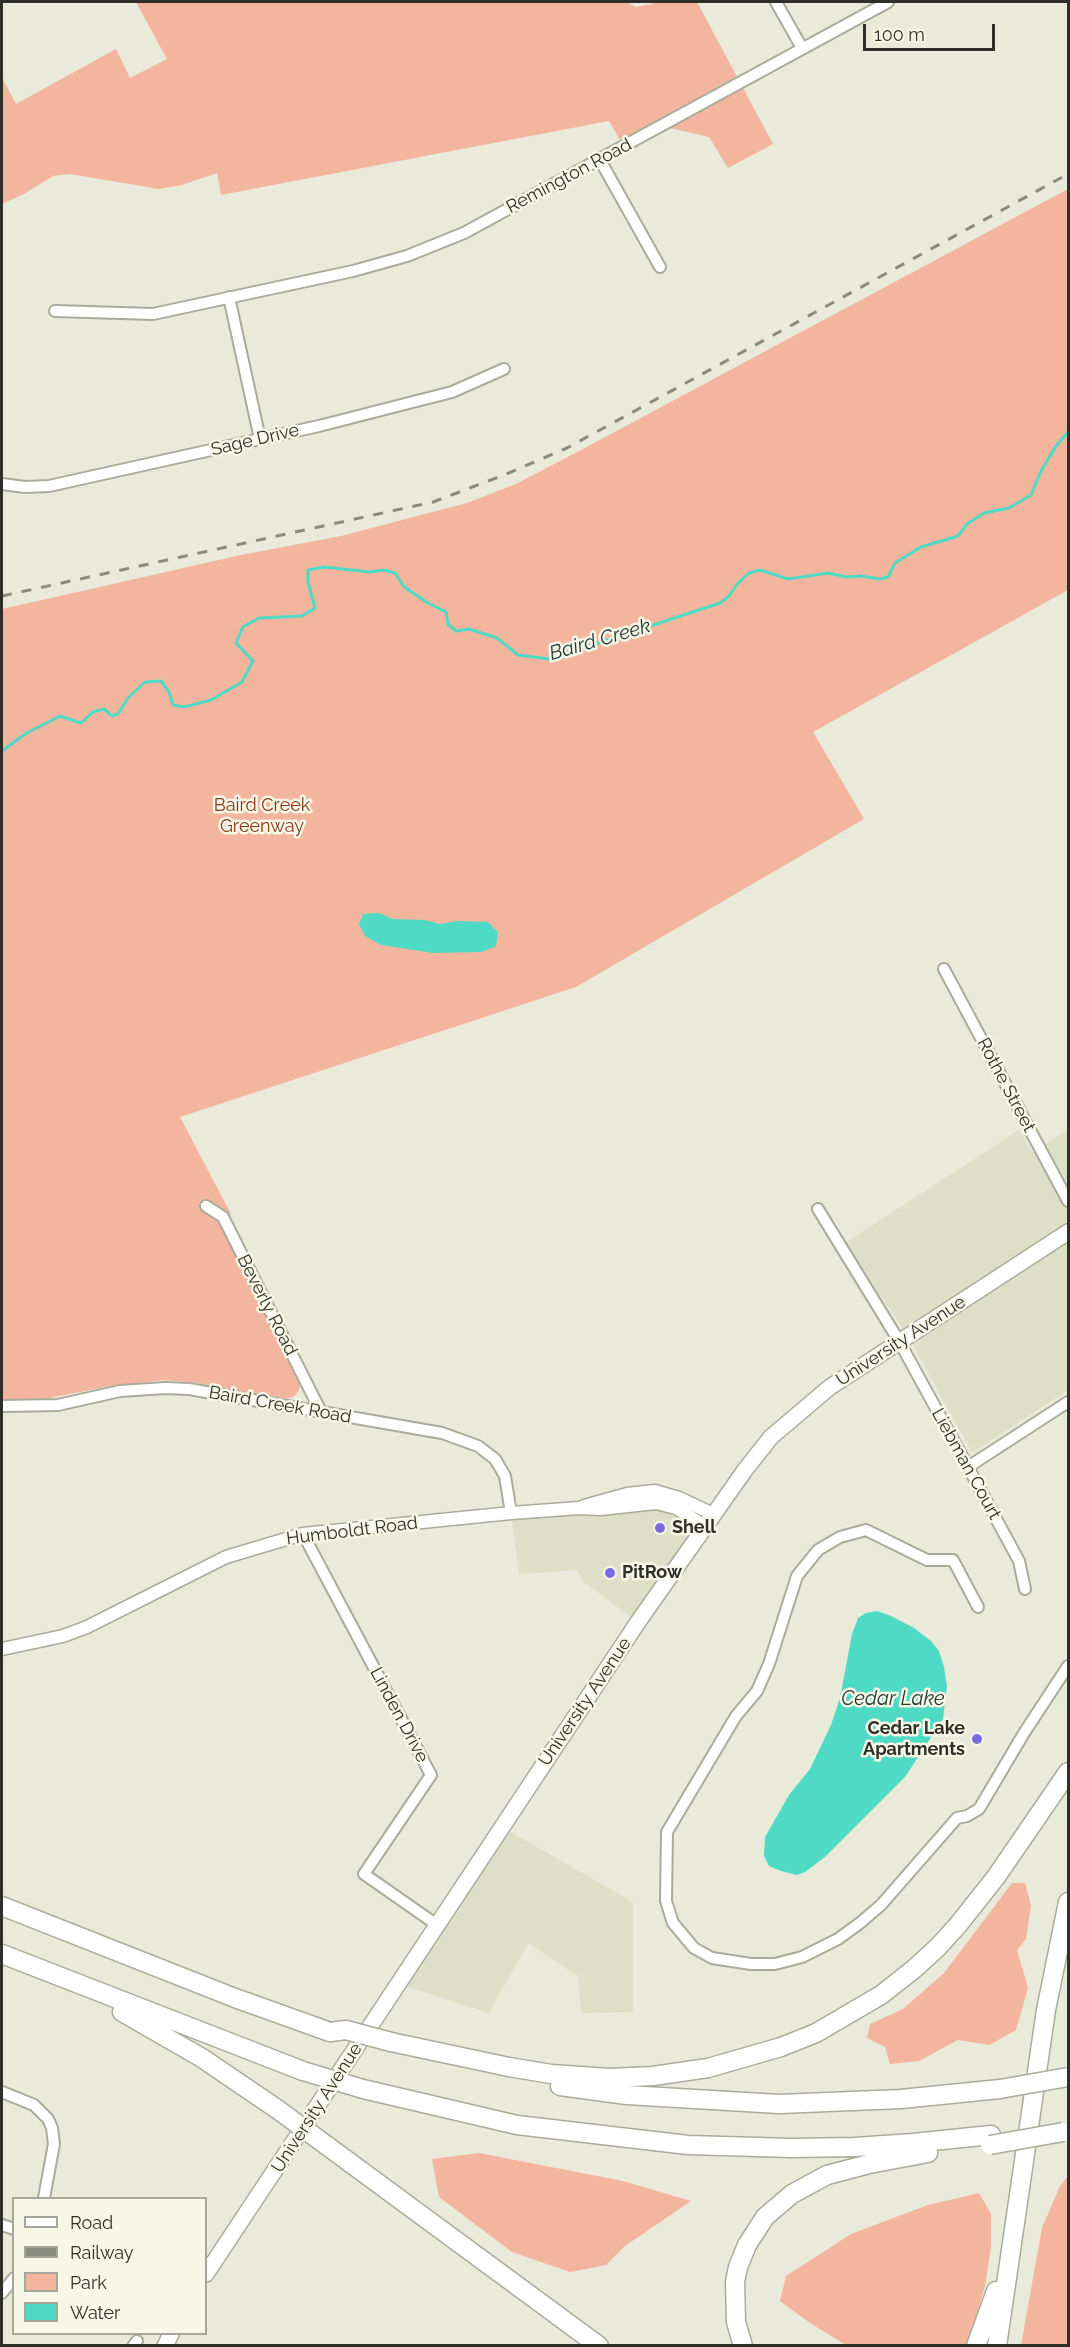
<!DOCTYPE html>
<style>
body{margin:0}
#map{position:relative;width:1070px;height:2347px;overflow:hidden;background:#e9ead9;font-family:Raleway,sans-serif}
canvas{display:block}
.frame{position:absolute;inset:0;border:3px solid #2e2f28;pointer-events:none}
.legend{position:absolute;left:12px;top:2197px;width:195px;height:138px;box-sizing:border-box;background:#f6f7e6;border:2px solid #a6a79a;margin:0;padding:8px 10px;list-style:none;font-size:18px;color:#2e2f28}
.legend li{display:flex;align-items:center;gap:12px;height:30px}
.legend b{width:30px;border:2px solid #a6a79a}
.scale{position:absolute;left:863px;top:24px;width:132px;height:27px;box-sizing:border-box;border:3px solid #2e2f28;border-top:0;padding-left:8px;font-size:18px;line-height:21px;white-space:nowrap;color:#2e2f28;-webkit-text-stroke:4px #f6f7e6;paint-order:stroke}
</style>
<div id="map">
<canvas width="1070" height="2347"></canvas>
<div class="frame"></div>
<ul class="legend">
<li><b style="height:8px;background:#fff"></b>Road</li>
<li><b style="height:8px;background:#8a8b7f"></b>Railway</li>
<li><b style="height:16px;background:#f3b59e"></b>Park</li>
<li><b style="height:16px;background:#4edac4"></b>Water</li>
</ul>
<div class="scale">100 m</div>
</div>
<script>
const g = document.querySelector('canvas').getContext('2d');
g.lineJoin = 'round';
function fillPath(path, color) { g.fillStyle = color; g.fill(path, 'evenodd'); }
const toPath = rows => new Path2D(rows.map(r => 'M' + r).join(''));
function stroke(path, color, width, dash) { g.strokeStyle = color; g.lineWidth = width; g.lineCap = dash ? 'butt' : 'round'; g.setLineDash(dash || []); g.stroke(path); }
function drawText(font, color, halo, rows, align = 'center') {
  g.font = font + ' Raleway,sans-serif'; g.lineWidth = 5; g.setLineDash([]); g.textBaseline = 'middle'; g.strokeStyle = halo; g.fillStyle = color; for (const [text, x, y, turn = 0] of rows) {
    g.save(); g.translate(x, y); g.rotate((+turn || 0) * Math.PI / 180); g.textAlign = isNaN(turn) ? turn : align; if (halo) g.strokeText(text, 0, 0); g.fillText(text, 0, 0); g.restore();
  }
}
fillPath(toPath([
 [1019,1130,1032,1152,1068,1130,1068,1390,972,1453,908,1336,845,1243],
 [650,1503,705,1526,638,1622,585,1583,577,1570,519,1574,511,1513],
 [502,1827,633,1902,633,2012,581,2013,578,1976,528,1943,489,2013,399,1984]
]), '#dddfc7');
fillPath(toPath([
 [136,2,627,2,636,7,660,2,697,2,773,144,728,168,709,137,652,124,620,140,609,121,221,195,217,173,182,185,159,189,70,174,53,176,24,194,2,204,2,77,16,104,116,49,130,78,167,59],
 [1068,189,1068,590,813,732,864,819,576,987,180,1117,231,1214,218,1221,298,1377,300,1385,298,1392,293,1397,285,1399,271,1397,198,1383,164,1380,116,1385,44,1399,2,1399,2,609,241,555,341,536,467,503,516,484,581,450],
 [1012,1883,1025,1883,1031,1905,1026,1939,1017,1950,1028,1988,1016,2030,989,2045,958,2040,919,2061,890,2064,885,2047,867,2038,870,2024,903,2009,944,1973],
 [479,2153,623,2181,691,2201,625,2246,606,2265,570,2272,512,2252,439,2197,432,2159],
 [1068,2176,1068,2345,1021,2345,1042,2228,1060,2186],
 [979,2193,991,2214,991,2247,985,2286,968,2345,846,2345,810,2323,780,2301,786,2276,851,2234,928,2205]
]), '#f3b59e');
fillPath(toPath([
 [379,913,393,919,425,920,440,924,457,921,488,922,498,932,496,946,482,952,433,953,381,945,365,936,359,924,363,914],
 [877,1611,891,1616,914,1628,931,1641,939,1651,944,1667,947,1686,943,1719,905,1777,825,1857,805,1872,797,1875,781,1871,769,1866,764,1856,765,1837,789,1795,810,1769,831,1725,840,1698,852,1634,858,1618,866,1613]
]), '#4edac4');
stroke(toPath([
 [2,751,25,734,60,716,81,723,93,712,104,709,112,716,118,714,128,698,145,682,161,681,169,692,173,705,184,707,211,700,242,682,253,661,236,643,243,627,259,618,302,616,315,608,308,582,308,570,324,567,370,572,384,570,395,573,404,587,428,603,446,612,448,624,456,631,469,629,497,638,518,655,550,659,720,603,729,596,737,584,749,573,760,570,788,579,828,573,846,577,861,576,879,579,888,577,895,563,921,547,958,536,967,524,984,513,1009,508,1031,495,1041,471,1056,446,1068,432]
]), '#4edac4', 3);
const minor = toPath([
 [776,2,802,48],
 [600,160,660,267],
 [229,297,260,439],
 [55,311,153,314,353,271,407,256,464,233,888,2],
 [2,484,25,487,49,486,319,426,452,392,504,369],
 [944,969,1068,1201],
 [206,1206,223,1217,321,1412],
 [818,1209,899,1341,968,1467,1019,1561,1025,1589],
 [2,1406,58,1405,120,1391,165,1388,189,1389,442,1433,478,1446,495,1459,505,1476,511,1513],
 [968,1467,1068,1402],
 [303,1534,431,1775,364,1874,437,1925],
 [978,1607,953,1560,927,1560,866,1530,840,1537,818,1550,797,1576,769,1664,757,1691,736,1716,667,1832,666,1901,673,1923,694,1948,712,1958,751,1964,775,1964,802,1957,838,1939,860,1923,881,1905,957,1818,967,1816,979,1809,1024,1733,1068,1666],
 [2,2092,34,2105,48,2119,52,2128,54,2144,44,2198],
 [2,2225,14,2229],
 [2,2293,14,2278],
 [133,2346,137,2341]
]);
const tertiary = toPath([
 [584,1506,627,1494,655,1491,679,1498,713,1514],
 [2,1649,63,1636,87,1627,226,1557,303,1534,511,1513,579,1508,600,1509,656,1503,676,1508,705,1526]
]);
const secondary = toPath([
 [206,2274,638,1622,745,1470,771,1437,830,1387,1068,1232],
 [165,2346,171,2334]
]);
const motorway = toPath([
 [2,1906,235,1998,330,2032],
 [2,1954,303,2071],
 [122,2012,202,2058,277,2109],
 [391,2042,509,2067,551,2074,610,2078,653,2076,708,2068,781,2047,816,2033,881,1995,914,1969,938,1947,958,1925,996,1877,1068,1772],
 [560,2086,627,2095,779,2104,901,2099,1000,2089],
 [363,2089,517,2125,688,2145,792,2148,855,2147,913,2143,991,2135],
 [326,2145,599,2346],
 [743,2346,736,2322,735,2282,738,2267,747,2245,765,2217,792,2194,827,2175,869,2164,928,2153],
 [976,2346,996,2291],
 [997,2346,1046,2010,1068,1902]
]);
stroke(minor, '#aaac9b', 14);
stroke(tertiary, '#aaac9b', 15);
stroke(secondary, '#aaac9b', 18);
stroke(motorway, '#aaac9b', 21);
stroke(minor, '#fff', 10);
stroke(tertiary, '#fff', 12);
stroke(secondary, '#fff', 15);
stroke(motorway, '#fff', 18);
stroke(toPath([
 [2,596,433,502,504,475,567,448,1068,174]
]), '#8a8b7f', 3, [10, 10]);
const motorwayBridge = toPath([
 [330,2032,346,2030,391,2042],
 [303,2071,363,2089],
 [1000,2089,1068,2077],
 [277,2109,326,2145],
 [990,2145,1063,2132]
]);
stroke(motorwayBridge, '#aaac9b', 21, []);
stroke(motorwayBridge, '#fff', 18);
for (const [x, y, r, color] of [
 [660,1528,6,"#786ae5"],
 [610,1573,6,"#786ae5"],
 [977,1739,6,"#786ae5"]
]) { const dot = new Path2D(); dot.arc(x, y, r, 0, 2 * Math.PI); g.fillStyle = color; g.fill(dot); stroke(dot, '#f6f7e6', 2); }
drawText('18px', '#2e2f28', '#f6f7e6', [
 ["Remington Road",569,176,-28],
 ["Sage Drive",255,440,-13],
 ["Rothe Street",1006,1085,62],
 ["Beverly Road",267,1305,63],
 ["University Avenue",901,1341,-33],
 ["Baird Creek Road",280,1405,10],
 ["Liebman Court",966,1464,61],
 ["Humboldt Road",352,1531,-7],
 ["University Avenue",585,1702,-56],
 ["Linden Drive",399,1715,62],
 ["University Avenue",317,2108,-57]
]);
drawText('18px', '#8a3713', '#f6f7e6', [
 ["Baird Creek",262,806],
 ["Greenway",262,827]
]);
drawText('bold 18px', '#2e2f28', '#f6f7e6', [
 ["Shell",672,1528],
 ["PitRow",622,1573],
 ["Cedar Lake",965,1729,"right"],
 ["Apartments",965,1750,"right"]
], 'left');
drawText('italic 20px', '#213934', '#f6f7e6', [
 ["Baird Creek",600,640,-16],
 ["Cedar Lake",893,1699]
]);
</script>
